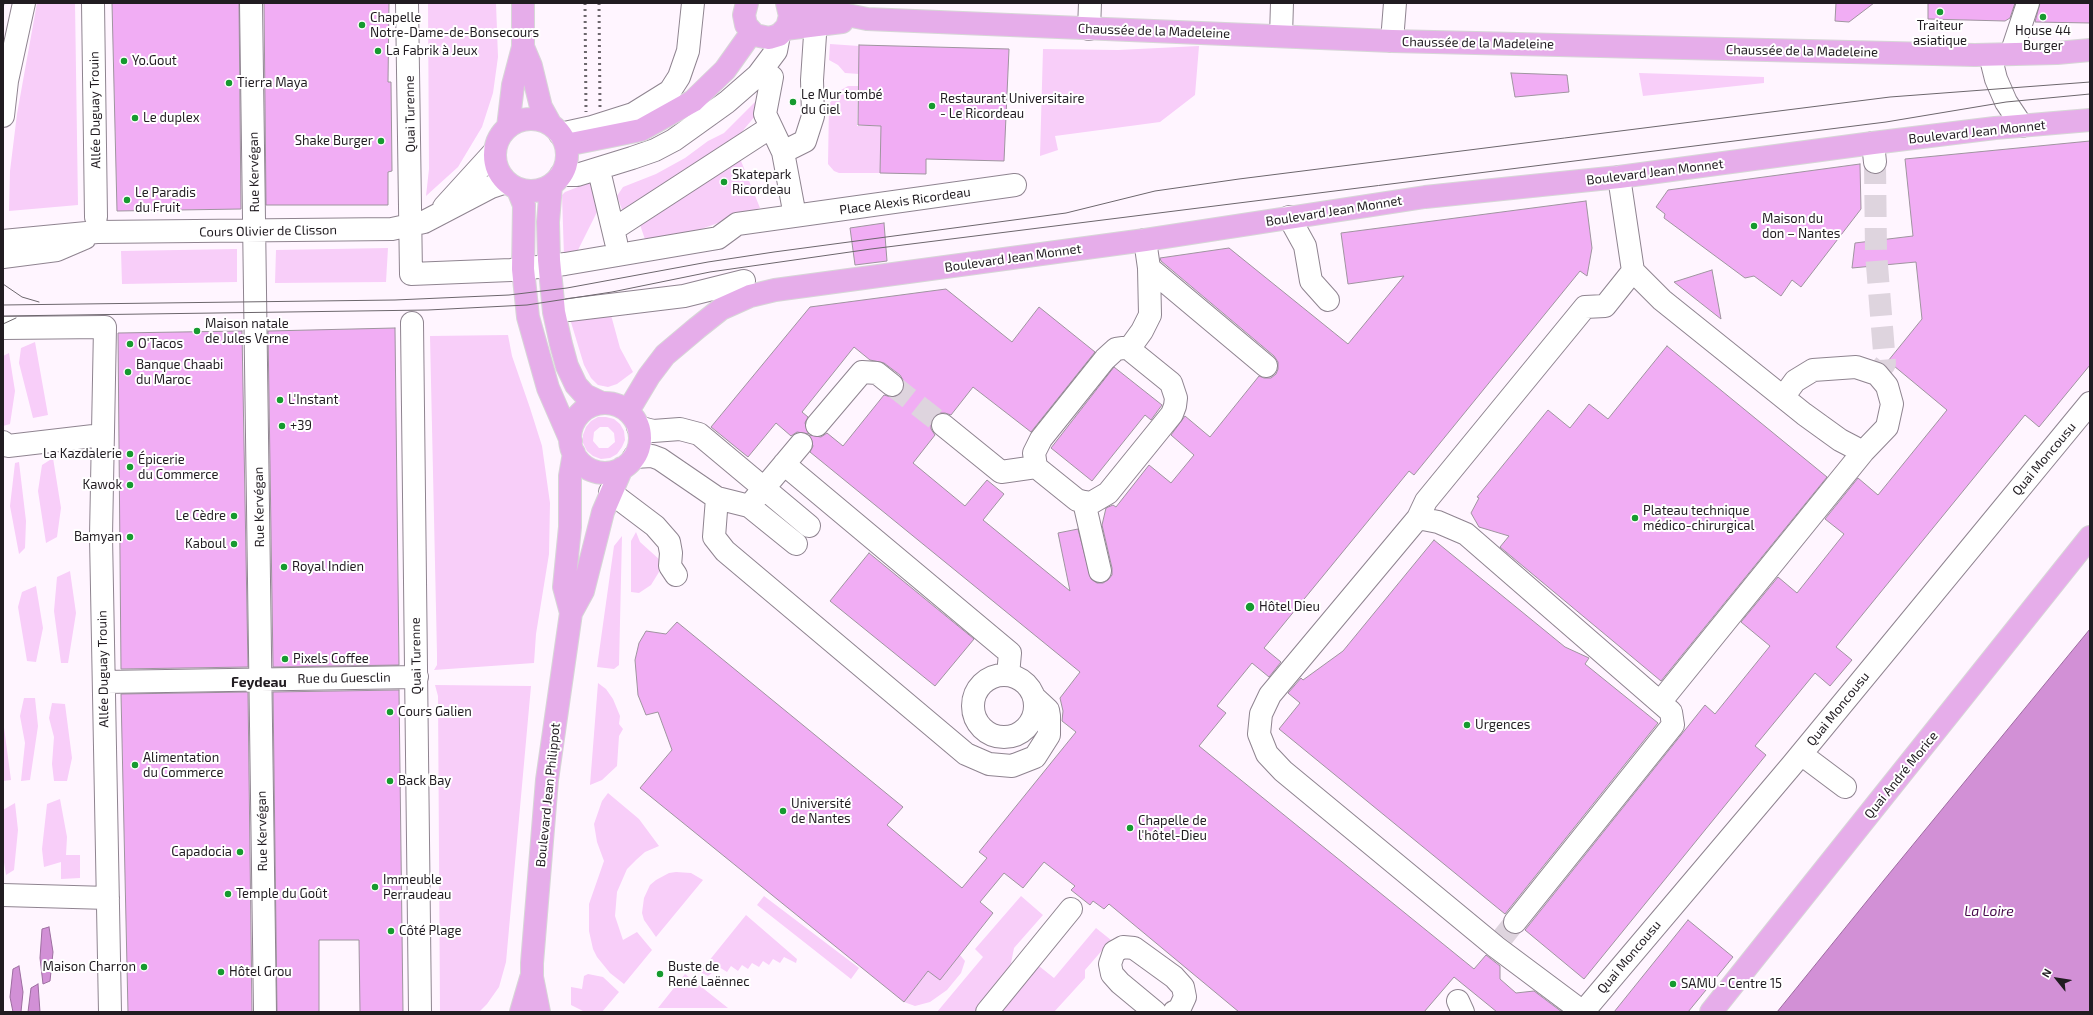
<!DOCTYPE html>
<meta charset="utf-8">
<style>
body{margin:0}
#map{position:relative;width:2093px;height:1015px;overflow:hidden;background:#fff5ff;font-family:"Exo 2",sans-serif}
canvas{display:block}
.frame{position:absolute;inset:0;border:4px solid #211c21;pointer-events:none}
.north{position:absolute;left:2037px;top:959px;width:40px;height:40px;-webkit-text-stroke:3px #fff;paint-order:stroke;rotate:300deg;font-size:11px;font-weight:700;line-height:16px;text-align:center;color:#211c21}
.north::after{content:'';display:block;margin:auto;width:14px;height:18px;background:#211c21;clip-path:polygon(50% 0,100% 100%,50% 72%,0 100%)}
</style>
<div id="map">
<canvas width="2093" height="1015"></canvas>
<div class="frame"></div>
<div class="north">N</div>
</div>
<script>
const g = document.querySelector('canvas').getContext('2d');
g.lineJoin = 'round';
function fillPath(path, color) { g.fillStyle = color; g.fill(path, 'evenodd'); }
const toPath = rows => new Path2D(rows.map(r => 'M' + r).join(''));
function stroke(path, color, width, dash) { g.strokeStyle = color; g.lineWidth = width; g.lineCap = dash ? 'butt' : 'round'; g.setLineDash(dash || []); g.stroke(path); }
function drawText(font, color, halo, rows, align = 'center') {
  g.font = font + ' "Exo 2",sans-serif'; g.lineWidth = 4; g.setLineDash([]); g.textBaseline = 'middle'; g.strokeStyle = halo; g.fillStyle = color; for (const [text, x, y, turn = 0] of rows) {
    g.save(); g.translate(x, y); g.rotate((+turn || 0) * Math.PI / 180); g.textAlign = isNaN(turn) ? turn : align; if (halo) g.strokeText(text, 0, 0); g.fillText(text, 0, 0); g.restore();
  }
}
fillPath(toPath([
 [37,3,75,3,78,205,9,211,10,171,17,114],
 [428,3,496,3,498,57,493,93,482,127,458,167,426,196,429,169],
 [830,44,859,46,859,74,845,73,838,65,829,60],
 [1199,46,1195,95,1160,122,1055,136,1058,150,1040,156,1043,49,1118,50],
 [1639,73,1764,77,1764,83,1643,96],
 [848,86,858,86,857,126,889,126,881,139,880,173,839,173,834,171,828,164,829,104,841,90],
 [757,100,761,109,730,146,624,215,617,196,623,187,656,174,685,158,708,141,724,133],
 [739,156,760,208,648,248,638,219],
 [591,182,597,212,575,256,564,257,562,195,565,192],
 [388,248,386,282,275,283,276,250],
 [237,249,237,282,122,284,121,251],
 [611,315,620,348,633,372,617,384,608,387,598,385,591,378,584,365,570,319],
 [508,335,512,356,530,408,542,446,550,503,549,554,536,634,534,663,434,670,437,665,437,654,430,336],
 [35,342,48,415,33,418,19,363,21,348],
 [9,353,15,391,10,424,3,426,3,356],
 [598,417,606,417,614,419,620,424,624,431,625,440,622,447,617,454,610,458,601,459,593,456,587,451,583,443,583,435,586,427,591,421],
 [600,427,608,427,614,433,615,442,608,448,599,448,593,441,594,432],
 [53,458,61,508,57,537,46,543,38,491,42,465],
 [19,462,26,521,25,548,19,554,10,506,15,463],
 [636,532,640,542,660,560,659,572,651,585,639,593,631,592,631,541],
 [622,536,619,665,614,669,597,667,614,546],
 [70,571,76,613,68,663,61,663,54,611,57,577],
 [36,586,43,628,36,662,27,661,18,607,22,592],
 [598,683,606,689,613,699,620,716,619,724,623,729,619,736,617,766,602,780,590,785],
 [435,685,531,686,506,962,499,987,487,1004,479,1012,440,1012,438,696],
 [24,698,35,698,38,726,30,780,21,781,25,743,20,716],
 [52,703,65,704,72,758,67,781,54,781,52,764,54,737,49,718],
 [3,720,11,780,3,781],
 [608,793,639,819,659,846,645,852,636,860,627,869,617,892,615,916,623,940,637,932,652,950,624,984,610,973,597,957,593,949,589,931,589,904,604,861,597,842,594,824,602,801],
 [60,799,67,837,66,855,80,855,80,878,61,879,61,862,44,867,42,849,47,804],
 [15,803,18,830,14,870,6,875,3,856,3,810],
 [676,872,691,873,703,880,656,937,644,920,642,913,644,898,650,885,656,880,669,873],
 [764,896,859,968,851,979,757,905],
 [1021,896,1043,915,1014,948,1010,968,974,1012,937,1012,983,957,975,949],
 [746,915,797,959,796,963,784,957,780,963,773,959,769,965,763,961,759,967,752,963,748,969,742,965,738,971,731,966,727,972,719,967,708,976,700,972],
 [1096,928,1111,940,1085,970,1085,978,1054,1012,1000,1012,1039,966,1054,978],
 [960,955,965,961,961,973,947,990,930,1002,915,1006,904,1002,928,971],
 [588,974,603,977,619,992,602,1012,583,1011,571,1005,571,987,582,989,584,976],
 [685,974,728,1008,658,1008]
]), '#f8cef9');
const water = toPath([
 [2090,629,2090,1012,1777,1012,1884,880,2090,629],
 [49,927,53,952,50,981,43,984,40,958,42,929,49,927],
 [19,966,23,992,21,1012,13,1012,10,997,13,969,19,966],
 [38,984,40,1012,28,1012,31,988,38,984]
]);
fillPath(water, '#d290d6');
stroke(water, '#9d6da0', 1);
const building = toPath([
 [112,3,239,3,241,209,117,211,112,3],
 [264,3,389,3,388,82,391,82,392,171,388,172,388,205,266,205,264,3],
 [1836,3,1874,3,1849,22,1835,21,1836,3],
 [1928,3,2015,3,2010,18,2005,21,1928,19,1928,3],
 [2040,3,2090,3,2090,23,2035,22,2040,3],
 [859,45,1009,49,1004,161,926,159,926,174,880,173,881,126,858,125,859,45],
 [1511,73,1567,75,1569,92,1515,97,1511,73],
 [2090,141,2090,365,2039,427,2025,415,1836,647,1852,660,1830,686,1815,673,1755,746,1766,755,1584,979,1525,930,1705,705,1715,714,1770,646,1741,622,1778,577,1797,593,1844,534,1825,519,1858,478,1878,495,1947,410,1888,361,1922,319,1916,262,1852,268,1855,243,1913,236,1905,159,2090,141],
 [1860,164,1861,209,1801,287,1792,280,1781,296,1754,276,1745,278,1664,218,1665,214,1656,207,1668,190,1860,164],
 [1586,201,1592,248,1587,276,1580,271,1414,475,1409,471,1264,648,1281,662,1269,677,1252,663,1217,706,1226,713,1199,746,1474,969,1486,955,1500,966,1500,979,1516,993,1534,991,1562,1012,1497,1012,1454,977,1424,1012,1239,1012,1109,904,1104,909,1093,901,1090,905,1071,890,1075,886,1044,862,1023,888,1004,873,980,902,993,913,940,980,928,971,904,1002,640,788,672,750,658,712,646,715,638,695,635,660,639,643,646,631,666,634,677,622,903,807,887,825,962,888,987,858,979,852,1076,732,1062,721,1063,711,1060,698,1080,672,810,452,813,446,809,435,821,437,827,433,843,446,884,395,891,397,896,397,901,393,904,386,903,380,900,375,884,363,870,360,854,347,802,412,808,417,805,423,809,434,797,432,791,436,776,423,748,457,711,427,810,307,946,289,1012,342,1039,307,1095,352,1031,432,973,387,951,415,945,413,939,413,933,417,931,423,931,429,935,435,913,463,965,506,987,480,1004,494,983,520,1070,591,1058,533,1078,529,1091,579,1097,583,1103,583,1108,580,1112,575,1112,568,1102,525,1106,508,1113,505,1116,507,1149,465,1171,483,1194,455,1171,435,1185,416,1210,437,1259,376,1264,378,1271,378,1276,374,1278,369,1278,362,1274,356,1161,261,1160,258,1229,248,1348,344,1404,276,1348,284,1341,233,1586,201],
 [884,223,887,261,855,265,850,228,884,223],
 [1712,270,1721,319,1674,282,1712,270],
 [395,328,399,665,273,667,268,331,395,328],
 [242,331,248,667,121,669,118,333,242,331],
 [1667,346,1827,477,1661,681,1500,547,1509,536,1479,527,1471,513,1479,498,1477,497,1548,410,1570,428,1589,404,1608,419,1667,346],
 [1114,367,1162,405,1151,420,1145,415,1092,481,1051,448,1114,367],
 [1434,540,1565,647,1589,658,1585,664,1658,723,1505,914,1279,729,1300,703,1288,693,1301,678,1303,680,1343,651,1434,540],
 [869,553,974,639,935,686,830,601,869,553],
 [399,690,403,1012,360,1012,359,940,319,940,319,1012,277,1012,273,692,399,690],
 [248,692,252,1012,128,1012,121,694,248,692],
 [1688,920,1733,957,1688,1012,1614,1012,1688,920]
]);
fillPath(building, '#f1adf4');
stroke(building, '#9f949f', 1);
stroke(toPath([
 [1875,162,1876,253,1885,364,1877,374],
 [892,385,943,425],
 [1503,937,1515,922]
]), '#ded4de', 22, [22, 11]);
const minor = toPath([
 [93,3,96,217],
 [251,3,265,1012],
 [407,3,411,274,511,270,565,264,718,238,737,224,1015,185],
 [1089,29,1090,3],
 [1281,36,1282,3],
 [1392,41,1395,3],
 [2011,54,2028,3],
 [1990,55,1996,79,2006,102,2022,126],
 [772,77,765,114,783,152,795,216],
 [3,116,7,81,24,3],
 [560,134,592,127,633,114,670,91,679,77,688,51,693,3],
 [1873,143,1875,162],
 [783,152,805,141,813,116,812,80,815,35],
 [561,175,577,175,632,158,655,150,674,140,727,102,758,75,776,51,779,35],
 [601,179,616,242],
 [444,207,495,151],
 [1289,217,1305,246,1311,281,1328,300],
 [614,229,771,127],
 [1145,240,1149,268,1266,366],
 [3,241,97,232,392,229,424,222,491,187,506,182],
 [3,257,57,250,85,238],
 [1633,271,1662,300,1804,414,1840,440,1863,452,1661,701],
 [569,310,684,296,744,281],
 [412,323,420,1012],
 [3,328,105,327,101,536,110,1012],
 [1123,348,1129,349,1171,383,1176,398,1175,406,1172,414,1108,493,1091,503,1084,502,1077,500,1036,467,1034,453,1041,439,1105,359,1116,349,1123,348],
 [1129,349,1142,331,1150,315,1149,268],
 [1784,396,1795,381,1813,370,1856,367,1877,374,1887,386,1892,404,1887,427,1863,452],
 [817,425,862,372,877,373,892,385],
 [943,425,1001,472,1036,467],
 [638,427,653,431,680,429,699,434,809,526],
 [3,442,8,446,102,435],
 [634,457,652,456,660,459,717,498,749,506],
 [784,464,1010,653,1008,675],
 [610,492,655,526,669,542,671,553,670,566,676,575],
 [717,498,714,537,725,551,966,754,989,764,1012,766,1035,757,1049,735,1049,716,1048,710,1034,697],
 [1084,502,1100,571],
 [1418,518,1438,522,1466,534,1671,712,1673,725,1515,922],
 [796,544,749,506,801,444],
 '973 706a31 31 0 1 1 62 0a31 31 0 1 1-62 0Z',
 [104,682,417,677],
 [1801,754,1845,787],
 [3,895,108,898],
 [1458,1001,1463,1012],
 [987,1012,1071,909],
 [1155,1012,1120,983,1112,974,1110,964,1114,952,1123,947,1134,948,1174,977,1183,987,1185,997,1179,1010,1174,1012],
 [1583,1012,1496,947,1283,771,1267,754,1259,734,1261,714,1270,695,1418,518,1426,501,1585,307,1605,306,1633,271,1619,177],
 [1583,1012,1792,765,2090,403]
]);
const major = toPath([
 [747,3,744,15,746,25,755,35,769,38,779,35,787,27,790,16,787,3],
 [788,3,867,19,1392,41,1975,55,2057,53,2090,50],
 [785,29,842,22],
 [523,47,531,66,541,107,551,125],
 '495 155a36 36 0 1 1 72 0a36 36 0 1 1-72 0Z',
 [508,127,513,85,523,47,523,3],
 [566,145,641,130,693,101,725,70,752,32],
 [551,185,548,222,549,260,554,312,561,344,567,366,576,385,585,395,602,403],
 [518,190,524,205,523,269,528,317,548,388,571,441],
 '570 438a35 35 0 1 1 70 0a35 35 0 1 1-70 0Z',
 [628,411,649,376,665,355,697,328,721,309,750,296,775,290,1145,240,1425,197,1619,177,1873,143,1995,128,2090,120],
 [571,613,564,587,570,527,570,476,574,453],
 [521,1012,531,978],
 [539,1012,532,977,532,963,547,780,571,613,583,591,603,512,622,468],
 [1711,1012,2090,537]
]);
stroke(minor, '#8f8490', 24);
stroke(major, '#d7d6d7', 24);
stroke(minor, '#fff', 22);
stroke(major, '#e6adea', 22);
stroke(toPath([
 [3,9,4,3],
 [3,284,22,297,39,302],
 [3,305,395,300,509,295,567,288,708,262,774,252,1066,213,1155,191,1239,179,1890,97,2090,82],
 [3,316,428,310,527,305,612,292,710,272,871,249,1886,122,2006,102,2090,94],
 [3,324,16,318]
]), '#6c666c', 1);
stroke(toPath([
 [585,3,586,112],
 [599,3,600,109]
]), '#6c666c', 3, [2, 4]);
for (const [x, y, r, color] of [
 [1940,12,4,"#169a2f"],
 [2043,17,4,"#169a2f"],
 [362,25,4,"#169a2f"],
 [378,51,4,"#169a2f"],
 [124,61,4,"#169a2f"],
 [229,83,4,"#169a2f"],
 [793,102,4,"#169a2f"],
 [932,106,4,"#169a2f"],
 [135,118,4,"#169a2f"],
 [381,141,4,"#169a2f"],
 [724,182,4,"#169a2f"],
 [127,200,4,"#169a2f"],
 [1754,226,4,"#169a2f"],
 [197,331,4,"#169a2f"],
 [130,344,4,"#169a2f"],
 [128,372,4,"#169a2f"],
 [280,400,4,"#169a2f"],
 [282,426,4,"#169a2f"],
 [130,454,4,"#169a2f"],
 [130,467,4,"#169a2f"],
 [130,485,4,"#169a2f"],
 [234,516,4,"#169a2f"],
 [1635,518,4,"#169a2f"],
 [130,537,4,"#169a2f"],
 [234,544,4,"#169a2f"],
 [284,567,4,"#169a2f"],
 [1250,607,5,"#169a2f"],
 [285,659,4,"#169a2f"],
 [390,712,4,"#169a2f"],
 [1467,725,4,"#169a2f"],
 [135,765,4,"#169a2f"],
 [390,781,4,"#169a2f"],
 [783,811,4,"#169a2f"],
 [1130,828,4,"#169a2f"],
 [240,852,4,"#169a2f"],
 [375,887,4,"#169a2f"],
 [228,894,4,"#169a2f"],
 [391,931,4,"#169a2f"],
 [144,967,4,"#169a2f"],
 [221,972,4,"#169a2f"],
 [660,974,4,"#169a2f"],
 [1673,984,4,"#169a2f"]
]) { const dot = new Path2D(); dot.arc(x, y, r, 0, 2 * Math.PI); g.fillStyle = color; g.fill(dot); stroke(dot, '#fff', 1.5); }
drawText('13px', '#211c21', '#fff', [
 ["Chapelle",370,18],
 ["Notre-Dame-de-Bonsecours",370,33],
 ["Traiteur",1940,26,"center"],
 ["asiatique",1940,41,"center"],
 ["House 44",2043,31,"center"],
 ["Burger",2043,46,"center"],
 ["La Fabrik à Jeux",386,51],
 ["Yo.Gout",132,61],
 ["Tierra Maya",237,83],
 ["Le Mur tombé",801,95],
 ["du Ciel",801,110],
 ["Restaurant Universitaire",940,99],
 ["- Le Ricordeau",940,114],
 ["Le duplex",143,118],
 ["Shake Burger",373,141,"right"],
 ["Skatepark",732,175],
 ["Ricordeau",732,190],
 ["Le Paradis",135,193],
 ["du Fruit",135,208],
 ["Maison du",1762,219],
 ["don – Nantes",1762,234],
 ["Maison natale",205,324],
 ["de Jules Verne",205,339],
 ["O'Tacos",138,344],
 ["Banque Chaabi",136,365],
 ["du Maroc",136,380],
 ["L'Instant",288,400],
 ["+39",290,426],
 ["La Kazdalerie",122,454,"right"],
 ["Épicerie",138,460],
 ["du Commerce",138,475],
 ["Kawok",122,485,"right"],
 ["Plateau technique",1643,511],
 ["médico-chirurgical",1643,526],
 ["Le Cèdre",226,516,"right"],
 ["Bamyan",122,537,"right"],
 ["Kaboul",226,544,"right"],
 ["Royal Indien",292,567],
 ["Hôtel Dieu",1259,607],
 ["Pixels Coffee",293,659],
 ["Cours Galien",398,712],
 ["Urgences",1475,725],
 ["Alimentation",143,758],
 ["du Commerce",143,773],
 ["Back Bay",398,781],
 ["Université",791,804],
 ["de Nantes",791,819],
 ["Chapelle de",1138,821],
 ["l'hôtel-Dieu",1138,836],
 ["Capadocia",232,852,"right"],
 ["Immeuble",383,880],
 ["Perraudeau",383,895],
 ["Temple du Goût",236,894],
 ["Côté Plage",399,931],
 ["Maison Charron",136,967,"right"],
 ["Buste de",668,967],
 ["René Laënnec",668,982],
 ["Hôtel Grou",229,972],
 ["SAMU - Centre 15",1681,984]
], 'left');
drawText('13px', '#211c21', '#fff', [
 ["Chaussée de la Madeleine",1154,31,2],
 ["Chaussée de la Madeleine",1478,43,1],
 ["Chaussée de la Madeleine",1802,51,1],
 ["Allée Duguay Trouin",95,110,-91],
 ["Quai Turenne",410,114,-91],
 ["Boulevard Jean Monnet",1977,132,-6],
 ["Rue Kervégan",254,172,-91],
 ["Boulevard Jean Monnet",1655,172,-7],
 ["Place Alexis Ricordeau",905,201,-8],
 ["Boulevard Jean Monnet",1334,211,-9],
 ["Cours Olivier de Clisson",268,231,-1],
 ["Boulevard Jean Monnet",1013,258,-8],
 ["Quai Moncousu",2044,459,-50],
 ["Rue Kervégan",259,507,-91],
 ["Quai Turenne",416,656,-91],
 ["Allée Duguay Trouin",103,669,-91],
 ["Rue du Guesclin",344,678,-1],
 ["Quai Moncousu",1838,709,-51],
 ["Quai André Morice",1901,775,-51],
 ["Boulevard Jean Philippot",548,795,-84],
 ["Rue Kervégan",262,831,-91],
 ["Quai Moncousu",1629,957,-50]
]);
drawText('bold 14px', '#211c21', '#fff', [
 ["Feydeau",259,682]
]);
drawText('italic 14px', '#470a4b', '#fff', [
 ["La Loire",1989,911]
]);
</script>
